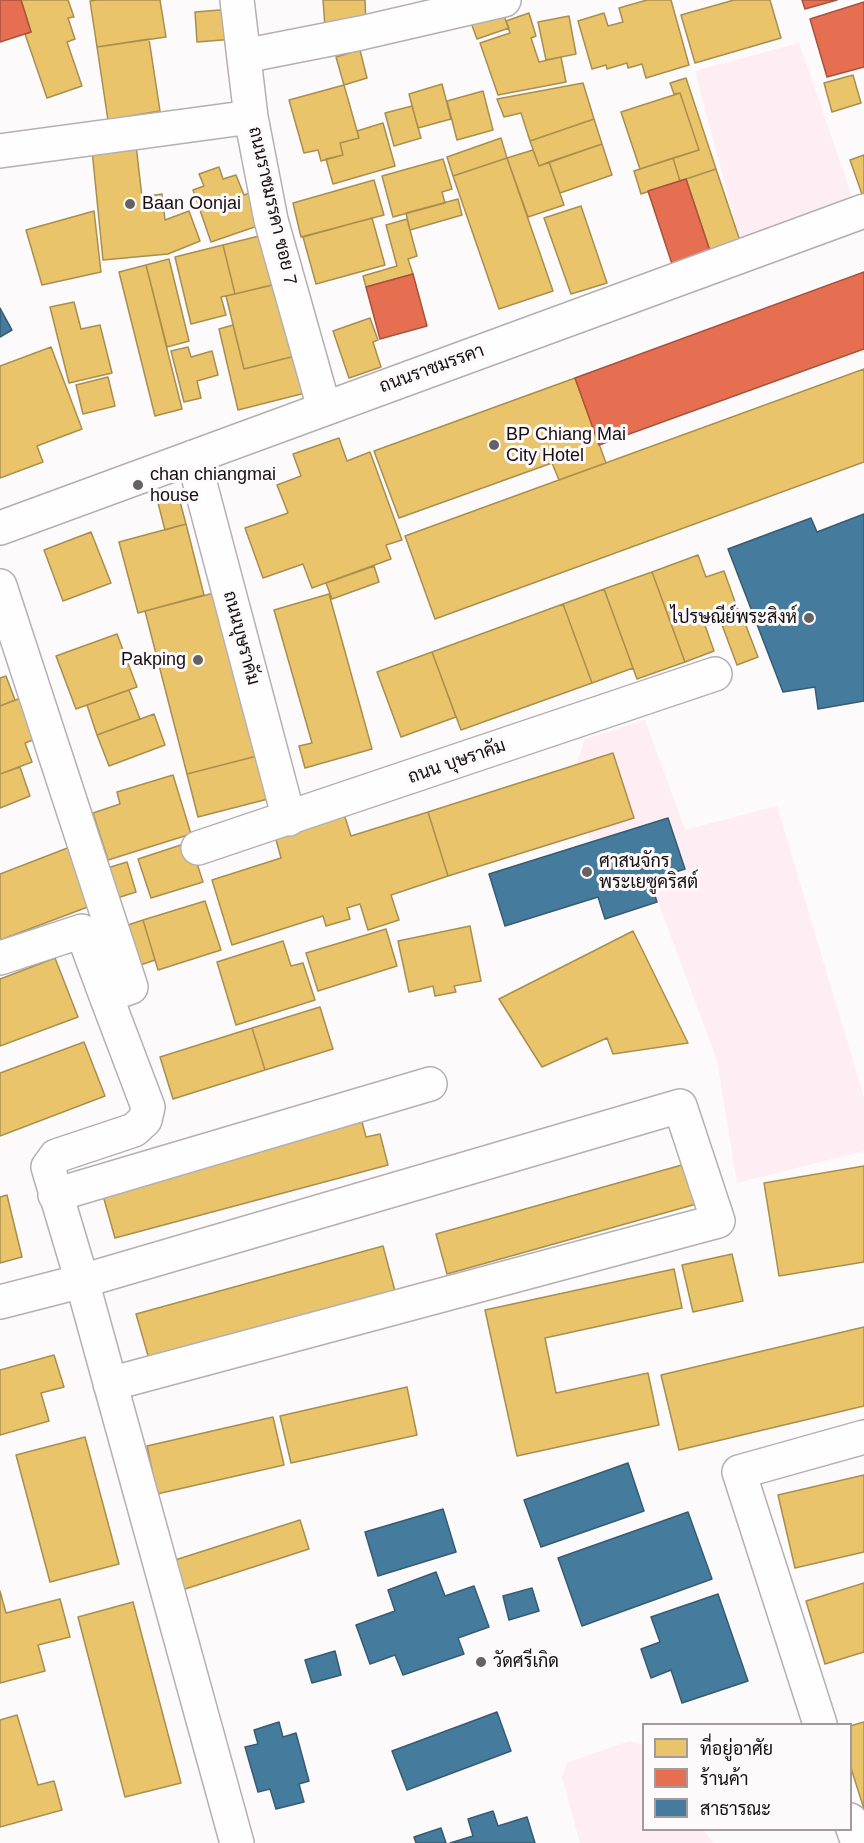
<!DOCTYPE html>
<meta charset="utf-8">
<style>
body{margin:0}
#map{position:relative;width:864px;height:1843px;overflow:hidden;background:#fdfafb;font-family:Arial,Sarabun,sans-serif}
canvas{display:block}
.legend{position:absolute;left:642px;top:1723px;width:210px;height:108px;box-sizing:border-box;background:#fef9fb;border:2px solid #a19b9d;margin:0;padding:8px 10px;list-style:none;font-size:18px;color:#150f11}
.legend li{display:flex;align-items:center;gap:12px;height:30px}
.legend b{width:30px;border:2px solid #a19b9d}
</style>
<div id="map">
<canvas width="864" height="1843"></canvas>
<ul class="legend">
<li><b style="height:16px;background:#e9c46a"></b>ที่อยู่อาศัย</li>
<li><b style="height:16px;background:#e76f51"></b>ร้านค้า</li>
<li><b style="height:16px;background:#457b9d"></b>สาธารณะ</li>
</ul>
</div>
<script>
const g = document.querySelector('canvas').getContext('2d');
g.lineJoin = 'round';
function fillPath(path, color) { g.fillStyle = color; g.fill(path, 'evenodd'); }
const toPath = rows => new Path2D(rows.map(r => 'M' + r).join(''));
function stroke(path, color, width, dash) { g.strokeStyle = color; g.lineWidth = width; g.lineCap = dash ? 'butt' : 'round'; g.setLineDash(dash || []); g.stroke(path); }
function drawText(font, color, halo, rows, align = 'center') {
  g.font = font + ' Arial,Sarabun,sans-serif'; g.lineWidth = 6; g.setLineDash([]); g.textBaseline = 'middle'; g.strokeStyle = halo; g.fillStyle = color; for (const [text, x, y, turn = 0] of rows) {
    g.save(); g.translate(x, y); g.rotate((+turn || 0) * Math.PI / 180); g.textAlign = isNaN(turn) ? turn : align; if (halo) g.strokeText(text, 0, 0); g.fillText(text, 0, 0); g.restore();
  }
}
fillPath(toPath([
 [799,43,855,205,740,241,695,71],
 [645,720,685,830,777,806,864,1098,864,1151,737,1183,717,1060,650,880,685,869,668,818,591,842,588,833,634,818,613,754,576,765,585,739],
 [629,1741,643,1745,644,1830,703,1830,713,1843,580,1843,562,1777,567,1763]
]), '#feedf3');
const homes = toPath([
 [21,0,68,0,74,17,68,18,75,39,67,42,82,86,47,98,25,34,31,32,21,0],
 [97,0,160,0,166,37,97,47,90,1,97,0],
 [323,0,365,0,366,25,325,27,323,0],
 [647,0,671,0,689,65,646,78,642,64,628,68,627,63,607,69,606,65,592,69,578,21,604,13,608,26,623,22,619,8,647,0],
 [734,0,770,0,781,38,695,63,681,15,734,0],
 [232,9,235,39,197,42,195,12,232,9],
 [501,9,509,28,477,39,470,20,501,9],
 [529,13,536,36,531,38,539,62,561,57,566,82,498,95,480,43,510,33,506,21,529,13],
 [569,16,576,54,546,60,538,22,569,16],
 [149,39,160,111,130,116,131,123,109,127,97,47,149,39],
 [360,50,367,78,344,85,336,57,360,50],
 [853,75,861,103,832,112,824,83,853,75],
 [686,78,716,169,680,181,673,158,699,150,680,93,674,94,670,83,686,78],
 [583,83,594,119,530,141,521,113,504,117,497,99,583,83],
 [442,84,451,119,418,128,409,94,442,84],
 [344,85,359,138,340,143,343,155,321,161,318,150,304,153,289,100,344,85],
 [483,91,493,130,457,140,447,101,483,91],
 [680,93,699,150,640,169,621,112,680,93],
 [412,106,421,138,394,146,385,113,412,106],
 [594,119,602,144,539,166,530,141,594,119],
 [383,123,395,166,333,184,326,159,343,155,340,143,359,138,357,131,383,123],
 [501,138,507,158,453,176,447,157,501,138],
 [602,144,612,175,560,193,549,162,602,144],
 [136,145,142,197,162,194,165,220,189,211,200,241,168,254,103,260,92,150,136,145],
 [533,150,539,166,549,162,564,205,528,217,507,158,533,150],
 [864,155,864,196,863,197,850,160,864,155],
 [507,158,553,291,499,309,453,176,507,158],
 [673,158,680,181,641,194,634,171,673,158],
 [443,159,452,189,442,192,445,203,393,217,382,176,443,159],
 [219,167,223,179,236,175,244,195,255,191,266,223,211,242,193,190,204,186,199,174,219,167],
 [716,169,740,241,710,251,686,179,716,169],
 [374,180,384,215,301,237,293,203,374,180],
 [458,199,462,215,410,230,406,213,458,199],
 [581,206,607,283,571,294,544,218,581,206],
 [94,211,101,272,42,285,26,230,94,211],
 [372,218,385,265,316,284,303,237,372,218],
 [407,219,417,256,408,259,413,274,366,287,363,276,397,266,386,225,407,219],
 [271,233,284,282,235,294,223,245,271,233],
 [223,245,235,294,221,297,226,315,191,324,175,257,223,245],
 [169,259,189,341,167,347,146,265,169,259],
 [146,265,182,409,155,416,119,272,146,265],
 [277,284,295,356,244,369,226,296,277,284],
 [74,302,81,329,100,325,112,373,69,383,50,307,74,302],
 [370,318,378,340,373,342,381,367,349,378,333,331,370,318],
 [233,325,244,369,295,356,313,391,238,410,219,329,233,325],
 [51,347,82,429,37,446,43,462,0,478,0,366,51,347],
 [188,347,191,357,212,351,218,375,197,381,201,398,184,402,171,351,188,347],
 [864,369,864,462,435,619,405,536,864,369],
 [108,377,115,406,83,414,76,385,108,377],
 [575,378,606,463,559,480,552,463,399,518,374,451,575,378],
 [339,438,347,461,370,452,402,540,386,545,391,559,312,588,303,564,263,578,245,528,288,513,277,485,301,476,293,454,339,438],
 [179,498,186,524,165,530,158,503,179,498],
 [186,524,204,595,138,613,119,542,186,524],
 [91,532,111,583,63,601,44,550,91,532],
 [698,555,706,577,724,571,739,613,705,626,700,611,670,621,652,572,698,555],
 [374,566,379,582,332,599,326,583,374,566],
 [652,572,685,662,637,679,604,589,652,572],
 [604,589,633,668,592,683,563,604,604,589],
 [214,593,257,756,187,774,145,611,214,593],
 [329,594,372,749,305,768,299,746,312,743,274,610,329,594],
 [563,604,592,683,461,730,432,652,563,604],
 [700,611,714,651,685,662,670,621,700,611],
 [743,618,758,657,737,665,722,625,743,618],
 [117,634,137,687,76,709,56,656,117,634],
 [432,652,456,717,401,737,377,672,432,652],
 [6,676,15,700,0,706,0,678,6,676],
 [129,690,140,719,97,735,87,705,129,690],
 [26,696,41,737,25,743,32,762,0,774,0,706,26,696],
 [154,714,165,745,109,766,97,735,154,714],
 [613,753,634,818,448,876,428,812,613,753],
 [257,756,268,799,198,817,187,774,257,756],
 [20,767,30,796,0,808,0,774,20,767],
 [173,775,191,834,108,860,93,813,120,804,117,792,173,775],
 [428,812,448,876,391,895,399,920,368,930,360,904,347,908,350,919,326,926,323,916,232,945,212,880,281,858,275,836,344,814,351,836,428,812],
 [190,842,203,882,151,898,138,859,190,842],
 [70,847,93,905,0,940,0,874,70,847],
 [127,862,136,892,114,899,104,869,127,862],
 [205,901,221,950,158,970,143,920,205,901],
 [143,920,155,960,135,967,122,927,143,920],
 [470,926,481,981,454,986,456,992,435,996,433,986,409,992,398,941,470,926],
 [386,929,397,966,318,991,306,953,386,929],
 [633,931,688,1043,613,1054,607,1038,542,1067,499,999,633,931],
 [283,941,291,966,303,963,315,1000,236,1025,217,962,283,941],
 [55,958,78,1017,0,1046,0,979,55,958],
 [320,1007,333,1049,265,1070,252,1028,320,1007],
 [252,1028,265,1070,173,1099,160,1057,252,1028],
 [84,1042,105,1096,0,1136,0,1073,84,1042],
 [362,1122,366,1137,380,1134,388,1165,115,1238,102,1192,362,1122],
 [689,1163,700,1203,447,1274,436,1234,689,1163],
 [864,1166,864,1262,779,1276,764,1183,864,1166],
 [7,1195,22,1257,0,1263,0,1197,7,1195],
 [383,1246,395,1291,149,1359,136,1314,383,1246],
 [732,1254,743,1301,693,1312,682,1265,732,1254],
 [674,1269,682,1308,545,1338,556,1393,648,1373,659,1425,517,1456,485,1310,674,1269],
 [864,1327,864,1406,679,1450,661,1375,864,1327],
 [54,1355,64,1387,41,1393,49,1421,0,1435,0,1370,54,1355],
 [407,1387,417,1435,291,1463,280,1416,407,1387],
 [273,1417,284,1465,157,1494,147,1446,273,1417],
 [85,1437,119,1564,50,1582,16,1455,85,1437],
 [864,1475,864,1552,795,1568,778,1495,864,1475],
 [300,1520,309,1549,179,1591,169,1562,300,1520],
 [864,1583,864,1652,825,1664,806,1601,864,1583],
 [0,1591,6,1613,60,1599,70,1637,38,1645,45,1671,0,1683,0,1591],
 [133,1602,181,1783,125,1797,78,1617,133,1602],
 [17,1715,38,1785,54,1781,62,1810,0,1827,0,1720,17,1715],
 [864,1722,864,1809,850,1765,850,1726,864,1722]
]);
fillPath(homes, '#e9c46a');
stroke(homes, '#a98e4f', 1.5);
const shops = toPath([
 [0,0,21,0,31,32,0,42,0,0],
 [802,0,837,0,805,9,802,0],
 [864,2,864,67,827,77,810,19,864,2],
 [686,179,710,251,672,264,648,191,686,179],
 [864,272,864,349,599,445,575,378,864,272],
 [413,274,427,326,380,339,366,287,413,274]
]);
fillPath(shops, '#e76f51');
stroke(shops, '#a8523e', 1.5);
const public = toPath([
 [0,308,12,330,0,337,0,308],
 [864,514,864,701,818,709,815,687,783,692,728,549,811,518,817,532,864,514],
 [668,818,685,869,650,880,657,902,605,919,598,897,505,926,489,874,668,818],
 [628,1463,644,1511,541,1547,524,1500,628,1463],
 [443,1509,456,1552,378,1576,365,1532,443,1509],
 [688,1512,712,1579,582,1626,558,1558,688,1512],
 [436,1572,445,1596,474,1586,489,1627,458,1638,464,1654,403,1675,395,1655,370,1664,356,1625,395,1611,388,1590,436,1572],
 [532,1588,539,1611,509,1620,503,1596,532,1588],
 [718,1594,748,1681,682,1703,671,1670,651,1678,641,1649,660,1642,651,1617,718,1594],
 [335,1651,341,1675,312,1683,305,1660,335,1651],
 [497,1712,511,1751,407,1790,392,1751,497,1712],
 [279,1722,283,1737,296,1733,309,1781,299,1784,304,1802,276,1809,270,1789,258,1792,245,1747,258,1744,254,1730,279,1722],
 [493,1811,498,1826,527,1817,535,1843,450,1843,473,1836,468,1819,493,1811],
 [441,1828,446,1843,416,1843,414,1837,441,1828]
]);
fillPath(public, '#457b9d');
stroke(public, '#375b73', 1.5);
const minor = toPath([
 [237,0,251,117,271,220,324,408],
 [244,56,361,33,504,0],
 [0,151,251,117],
 [193,457,289,819],
 [0,528,864,211],
 [0,586,131,987,106,996,148,1107,145,1120,134,1130,56,1156,48,1167,82,1281,237,1843],
 [198,848,715,674],
 [0,958,82,931,106,996],
 [55,1195,430,1084],
 [0,1302,82,1281,680,1106,718,1221,110,1384],
 [820,1724,739,1472,864,1437],
 [850,1820,858,1843]
]);
stroke(minor, '#b4b0b1', 36);
stroke(minor, '#fffefe', 33);
for (const [x, y, r, color] of [
 [130,204,6,"#666163"],
 [494,445,6,"#666163"],
 [138,485,6,"#666163"],
 [809,618,6,"#666163"],
 [198,660,6,"#666163"],
 [587,872,6,"#666163"],
 [481,1662,6,"#666163"]
]) { const dot = new Path2D(); dot.arc(x, y, r, 0, 2 * Math.PI); g.fillStyle = color; g.fill(dot); stroke(dot, '#fef9fb', 2); }
drawText('18px', '#150f11', '#fef9fb', [
 ["Baan Oonjai",142,204],
 ["BP Chiang Mai",506,435],
 ["City Hotel",506,456],
 ["chan chiangmai",150,475],
 ["house",150,496],
 ["ไปรษณีย์พระสิงห์",797,618,"right"],
 ["Pakping",186,660,"right"],
 ["ศาสนจักร",599,862],
 ["พระเยซูคริสต์",599,883],
 ["วัดศรีเกิด",493,1662]
], 'left');
drawText('18px', '#150f11', '#fef9fb', [
 ["ถนนราชมรรคา ซอย 7",272,206,77],
 ["ถนนราชมรรคา",432,369,-20],
 ["ถนนบุษราคัม",241,638,75],
 ["ถนน บุษราคัม",457,762,-19]
]);
</script>
